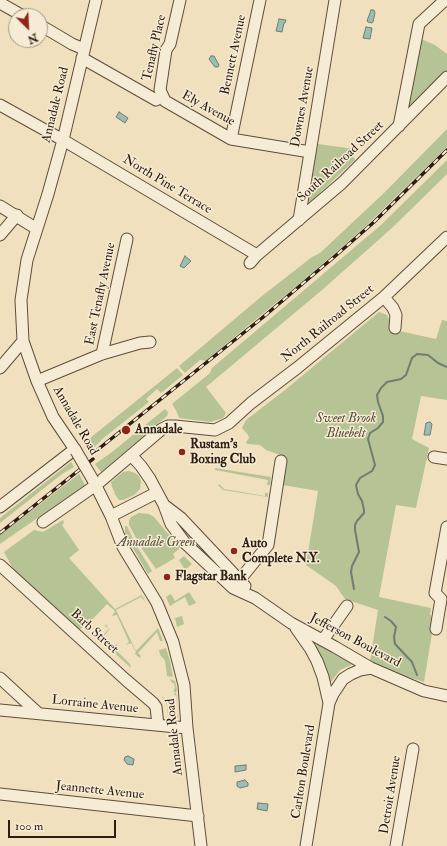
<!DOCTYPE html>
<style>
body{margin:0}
#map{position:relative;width:447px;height:846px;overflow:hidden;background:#f1e0bd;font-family:"IM FELL Double Pica",serif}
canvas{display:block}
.north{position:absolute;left:8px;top:8px;width:40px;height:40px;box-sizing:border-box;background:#f6ebd4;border:1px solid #a59886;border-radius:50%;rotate:156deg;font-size:11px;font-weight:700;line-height:16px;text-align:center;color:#2c1c11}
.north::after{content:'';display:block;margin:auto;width:14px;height:18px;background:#8f2418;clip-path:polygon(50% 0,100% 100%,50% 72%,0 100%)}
.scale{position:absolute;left:8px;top:820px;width:108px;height:18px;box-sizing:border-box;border:2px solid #2c1c11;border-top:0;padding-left:5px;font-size:12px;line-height:14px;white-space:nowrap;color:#2c1c11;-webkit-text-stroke:3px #f6ebd4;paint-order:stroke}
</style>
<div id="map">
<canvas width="447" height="846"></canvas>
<div class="north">N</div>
<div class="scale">100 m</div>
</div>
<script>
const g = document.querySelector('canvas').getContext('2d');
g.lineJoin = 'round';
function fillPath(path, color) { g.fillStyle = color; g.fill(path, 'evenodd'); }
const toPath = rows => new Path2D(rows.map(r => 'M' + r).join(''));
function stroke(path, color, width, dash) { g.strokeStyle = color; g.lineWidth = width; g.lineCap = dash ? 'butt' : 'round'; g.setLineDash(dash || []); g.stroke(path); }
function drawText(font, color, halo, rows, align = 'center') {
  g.font = font + ' "IM FELL Double Pica",serif'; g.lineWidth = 3; g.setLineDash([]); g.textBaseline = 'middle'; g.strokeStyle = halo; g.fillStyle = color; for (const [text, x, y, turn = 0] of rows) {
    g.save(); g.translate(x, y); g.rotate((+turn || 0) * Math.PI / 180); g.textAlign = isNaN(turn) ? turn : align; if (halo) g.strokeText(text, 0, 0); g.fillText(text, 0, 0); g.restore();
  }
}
fillPath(toPath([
 [421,39,435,45,447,54,447,71,425,95,413,105,411,105,408,103],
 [447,129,447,147,367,225,311,274,215,353,206,361,200,360,185,373,179,366,262,296,312,257,320,253,385,192],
 [318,144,354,149,353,156,355,160,311,201,308,202,306,200],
 [447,160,447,174,392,228,322,290,206,387,226,413,223,418,211,422,179,418,176,410,172,404,210,373,212,368,381,225],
 [379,312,387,315,389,319,390,329,436,339,442,320,447,321,447,400,421,396,412,439,429,448,416,508,396,505,379,597,431,608,430,614,434,621,424,682,395,673,370,661,378,610,345,599,336,586,306,565,318,491,283,485,286,457,266,450,260,445,247,444,246,442,249,438,248,435,242,428,246,420,285,390],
 [177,368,183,375,161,393,157,389,146,399,149,402,101,440,101,441,94,447,93,446,88,449,84,443],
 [165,409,168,412,167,416,101,472,95,464,112,452],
 [71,462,74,467,62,474,0,523,0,518],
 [215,468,271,477,270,485,267,485,268,480,215,470],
 [129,471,135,473,139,476,141,481,140,489,134,495,123,500,119,500,114,493,115,493,112,487,111,482,123,472],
 [79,474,85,485,0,544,0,535],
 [219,484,224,489,265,496,265,493,268,493,268,497,223,490,218,485],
 [139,513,149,514,154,517,180,548,173,554,175,558,156,569,142,549,129,525,129,521,131,517],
 [63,520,64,523,62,525,79,550,69,558,115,609,142,595,142,596,146,602,141,597,116,610,136,651,158,628,163,641,160,641,157,632,138,653,141,656,140,658,135,654,136,652,131,643,125,645,129,642,117,615,112,616,115,611,107,604,87,625,78,630,21,578,12,567,4,552,34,530,43,532],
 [177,522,226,572,233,582,197,548,186,536,176,523],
 [125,526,127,526,135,543,152,571,148,574,127,538,125,533],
 [184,556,192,564,185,570,179,560],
 [189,592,196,603,189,606,185,597,170,606,166,597,171,594,175,601],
 [182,616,184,624,177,627,175,618],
 [106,624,109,630,102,638,113,647,117,644,118,647,116,650,130,664,131,668,96,636,98,634,101,637,108,630,108,628,105,626],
 [316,645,319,645,353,664,340,670,330,683,325,666,316,647],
 [166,648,170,661,173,677,167,676,165,660,160,655,159,650],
 [170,679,175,681,176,685,177,690,176,692,178,718,168,716,167,705,162,697,165,698,167,704,169,716,178,715,176,696,174,694,176,692,174,692,174,689,175,688,174,683,172,683]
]), '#b5c395');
const water = toPath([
 [371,10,374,10,375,13,373,22,372,23,368,22,367,21,371,10],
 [279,19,286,20,285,23,284,23,282,32,276,31,279,19],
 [366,27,372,28,370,39,363,38,366,27],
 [211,56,214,56,219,65,218,67,215,67,209,59,211,56],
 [119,112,128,118,125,123,116,117,119,112],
 [185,256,191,261,184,268,180,266,185,256],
 [430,422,432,424,430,435,424,435,426,423,430,422],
 [128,756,134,759,133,765,127,764,124,760,125,757,128,756],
 [246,765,246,770,235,772,235,766,246,765],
 [245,780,248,783,248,786,240,788,237,786,237,782,245,780],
 [258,803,268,804,267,811,257,809,258,803]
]);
fillPath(water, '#9bbdb2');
stroke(water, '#6f7d72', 1);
stroke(toPath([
 [354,589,351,572,352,566,359,552,355,530,355,525,357,521,364,513,364,510,362,501,358,494,356,485,360,478,372,471,375,465,368,439,370,433,378,428,383,422,383,416,378,402,377,395,381,388,387,382,401,379,406,375,412,358,417,354,428,355,438,363,447,367],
 [385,617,391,621,396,627,394,637,395,644,412,662,417,675]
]), '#6f7d72', 2);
const minor = toPath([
 [180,0,170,44,166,50,160,90,165,101,231,139,310,152],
 [0,3,23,16],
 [40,25,72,44,84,49],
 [82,58,156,100],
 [0,105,63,140,257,255],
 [399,126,419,24,445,0],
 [231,139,260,0],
 [0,206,37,229],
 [299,220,335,0],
 [0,235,17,215],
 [250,263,257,255,342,183,447,77],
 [384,297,393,308,396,315,395,328],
 [102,354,127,239],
 [0,368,23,341],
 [37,381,102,354,140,343,150,342],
 [76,451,53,417,37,381,23,341,21,300,27,260,48,194,63,140,96,0],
 [131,455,141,466,150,479,164,505,171,524,185,543,233,588,255,598,291,623,335,647,371,668,424,691,447,696],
 [434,457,447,459],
 [93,480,111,516,123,547,157,603,173,642,184,685,187,728,201,846],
 [164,505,181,518,245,586],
 [0,507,75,449],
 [111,516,156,493],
 [43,522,96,485,162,429,168,426,175,426,215,430,229,423,251,403,297,368,384,297,447,237],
 [0,565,126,680,153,703,156,707,158,725],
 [233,588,268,545,281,461],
 [296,628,310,648,317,661,323,677,329,703],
 [436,629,441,599,435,593,447,527],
 [323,640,347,606],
 [0,678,38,713],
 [0,710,187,728],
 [0,794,198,816],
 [306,846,329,703,333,694,343,679,351,674,360,670,371,668],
 [396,846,413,749]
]);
stroke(minor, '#5d4d3c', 13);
stroke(minor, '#f6ebd4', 11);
const rail = toPath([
 [96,451,262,318,334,257,374,222,447,150],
 [0,533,93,459]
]);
stroke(rail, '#2c1c11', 3.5);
stroke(rail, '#f6ebd4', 2, [6]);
const minorBridge = toPath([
 [76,451,93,480]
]);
stroke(minorBridge, '#5d4d3c', 13, []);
stroke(minorBridge, '#f6ebd4', 11);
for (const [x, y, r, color] of [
 [126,430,5,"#8f2418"],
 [182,452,4,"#8f2418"],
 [234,551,4,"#8f2418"],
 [167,577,4,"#8f2418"]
]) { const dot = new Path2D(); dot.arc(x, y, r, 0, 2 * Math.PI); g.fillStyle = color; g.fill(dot); stroke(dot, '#f6ebd4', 1.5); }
drawText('13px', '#2c1c11', '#f6ebd4', [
 ["Tenafly Place",155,48,-77],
 ["Bennett Avenue",234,55,-78],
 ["Annadale Road",56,105,-76],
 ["Downes Avenue",303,107,-80],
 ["Ely Avenue",208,109,29],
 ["South Railroad Street",341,162,-43],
 ["North Pine Terrace",167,185,31],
 ["East Tenafly Avenue",101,294,-78],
 ["North Railroad Street",328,324,-39],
 ["Annadale Road",75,421,60],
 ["Barb Street",94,632,42],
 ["Jefferson Boulevard",355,641,28],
 ["Lorraine Avenue",95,705,6],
 ["Annadale Road",175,737,-96],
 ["Carlton Boulevard",304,772,-81],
 ["Jeannette Avenue",100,791,6],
 ["Detroit Avenue",391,795,-81]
]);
drawText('italic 13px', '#554e39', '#f6ebd4', [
 ["Sweet Brook",346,419],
 ["Bluebelt",346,434],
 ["Annadale Green",156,543]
]);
drawText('bold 13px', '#2c1c11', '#f6ebd4', [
 ["Annadale",135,430],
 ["Rustam's",190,445],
 ["Boxing Club",190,460],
 ["Auto",242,544],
 ["Complete N.Y.",242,559],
 ["Flagstar Bank",175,577]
], 'left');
</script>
